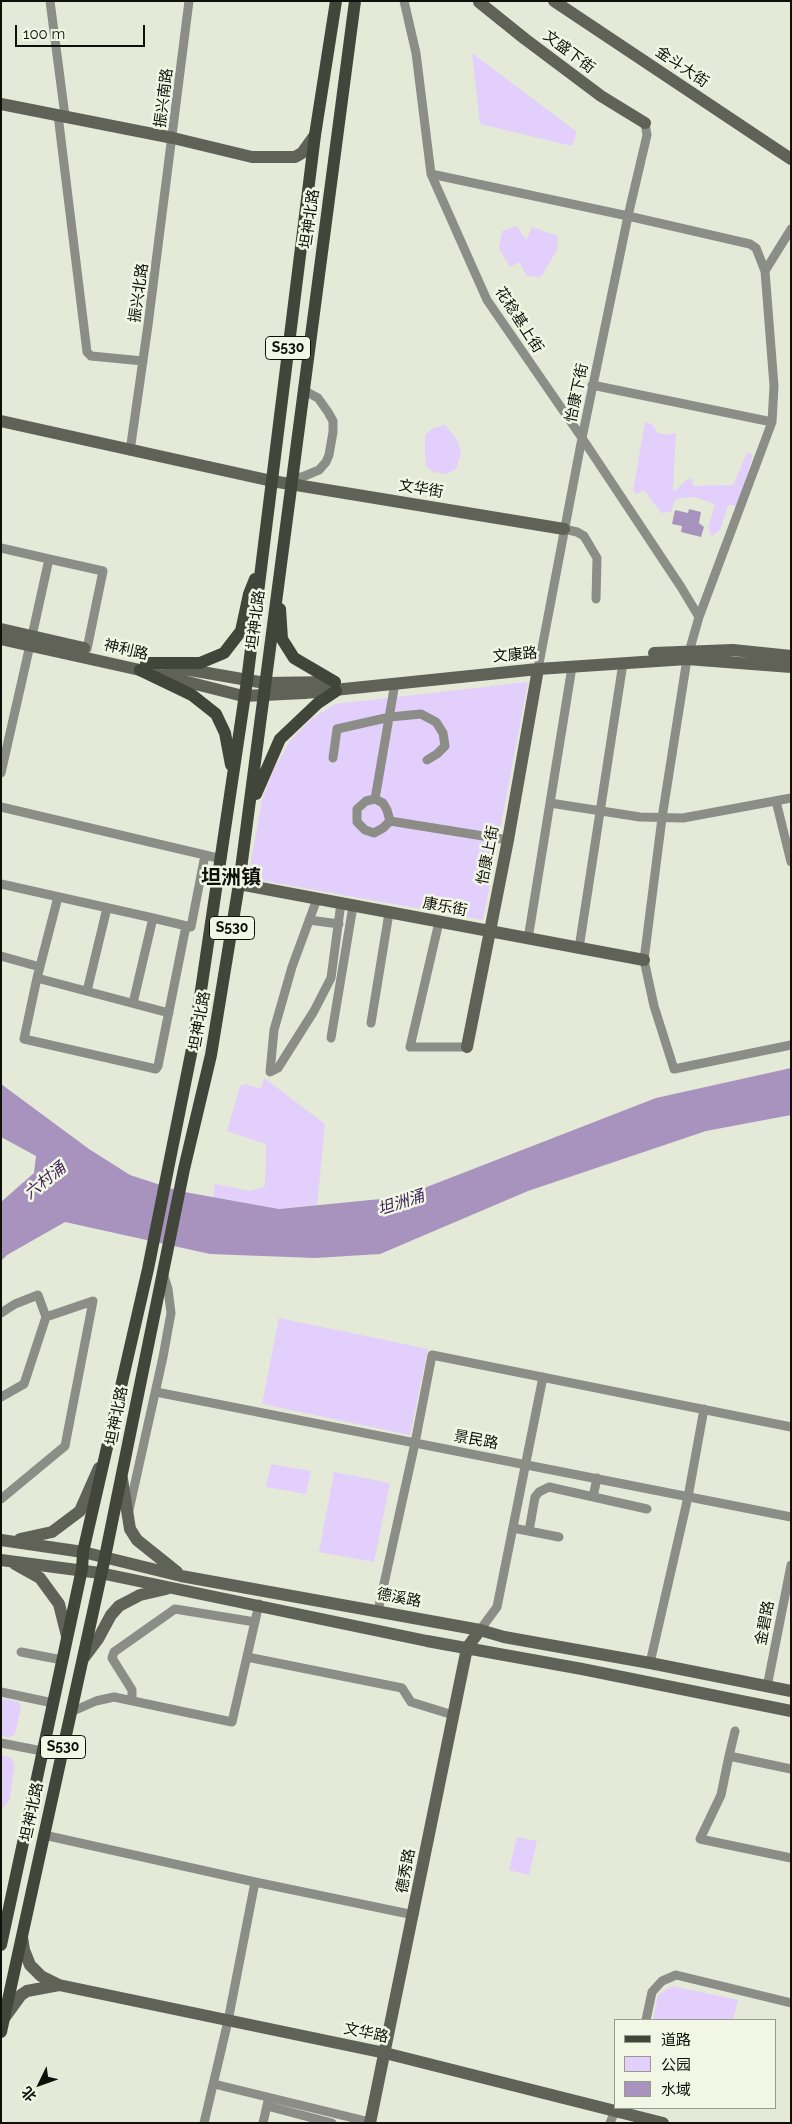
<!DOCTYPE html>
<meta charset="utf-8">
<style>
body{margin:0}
#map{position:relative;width:792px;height:2124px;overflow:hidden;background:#e4e9d8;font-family:Raleway,"Noto Sans SC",sans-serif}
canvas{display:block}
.frame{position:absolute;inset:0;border:2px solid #0f100a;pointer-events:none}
.legend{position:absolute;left:614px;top:2019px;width:162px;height:90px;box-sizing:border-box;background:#f2f6e5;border:1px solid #979a8d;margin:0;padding:6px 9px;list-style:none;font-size:15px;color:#0f100a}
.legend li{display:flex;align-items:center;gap:10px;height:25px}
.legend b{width:25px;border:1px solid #979a8d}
.north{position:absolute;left:15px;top:2059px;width:50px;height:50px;-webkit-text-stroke:4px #f2f6e5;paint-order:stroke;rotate:228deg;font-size:14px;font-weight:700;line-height:20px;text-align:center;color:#0f100a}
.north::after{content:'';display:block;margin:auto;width:18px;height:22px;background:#0f100a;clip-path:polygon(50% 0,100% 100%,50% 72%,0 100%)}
.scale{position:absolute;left:15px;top:25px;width:130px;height:22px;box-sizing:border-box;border:2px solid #0f100a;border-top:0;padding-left:6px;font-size:15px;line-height:18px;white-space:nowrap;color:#0f100a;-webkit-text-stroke:4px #f2f6e5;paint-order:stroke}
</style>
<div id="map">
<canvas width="792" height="2124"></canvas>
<div class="frame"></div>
<ul class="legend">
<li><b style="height:6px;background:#424539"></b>道路</li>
<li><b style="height:14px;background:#e3cffc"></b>公园</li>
<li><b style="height:14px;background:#a793be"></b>水域</li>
</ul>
<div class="north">北</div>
<div class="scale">100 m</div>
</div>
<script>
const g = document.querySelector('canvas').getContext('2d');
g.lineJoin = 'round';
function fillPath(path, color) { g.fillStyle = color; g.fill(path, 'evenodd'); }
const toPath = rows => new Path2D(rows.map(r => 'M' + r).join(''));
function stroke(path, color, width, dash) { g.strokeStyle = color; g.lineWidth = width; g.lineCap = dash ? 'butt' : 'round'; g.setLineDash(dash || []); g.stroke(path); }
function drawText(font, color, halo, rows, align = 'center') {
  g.font = font + ' Raleway,"Noto Sans SC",sans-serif'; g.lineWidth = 5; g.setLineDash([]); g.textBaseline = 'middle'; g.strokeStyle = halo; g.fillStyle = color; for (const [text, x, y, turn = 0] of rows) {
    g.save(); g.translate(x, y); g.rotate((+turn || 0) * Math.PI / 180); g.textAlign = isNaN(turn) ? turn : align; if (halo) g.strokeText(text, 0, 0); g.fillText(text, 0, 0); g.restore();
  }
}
fillPath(toPath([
 [472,53,577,132,572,146,480,124],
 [517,226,526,240,532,227,558,236,557,250,541,277,527,276,519,262,510,267,499,248,502,231],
 [645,422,652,424,658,433,665,435,676,433,673,489,675,491,685,481,692,478,693,486,733,485,747,453,753,455,740,498,736,506,728,505,720,530,712,536,708,528,715,504,694,497,682,498,675,500,671,512,661,513,644,490,637,494,633,491],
 [445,425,457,439,461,453,456,469,447,474,433,472,426,466,425,453,425,435,433,428],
 [528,682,483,920,248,878,262,800,274,769,290,741,310,720,335,704],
 [264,1078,325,1124,317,1205,279,1209,213,1197,215,1184,250,1191,265,1186,266,1144,227,1131,240,1086,246,1084,261,1089],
 [279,1318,428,1349,410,1435,262,1404],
 [271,1464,311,1471,306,1494,266,1487],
 [334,1472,390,1483,374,1562,319,1552],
 [1,1698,19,1702,21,1707,15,1734,9,1738,1,1735],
 [1,1755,12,1758,14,1766,10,1799,1,1810],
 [517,1837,537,1841,529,1875,509,1870],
 [672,1986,738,2000,733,2020,653,2020,658,1995]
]), '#e3cffc');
fillPath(toPath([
 [689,509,701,512,699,523,704,527,701,537,681,532,682,526,672,524,675,510,688,513],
 [791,1068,791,1115,706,1131,528,1191,380,1254,315,1258,210,1254,65,1222,7,1255,1,1261,1,1202,34,1173,36,1156,1,1137,1,1084,89,1149,130,1175,179,1191,279,1209,401,1197,656,1098]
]), '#a793be');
stroke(toPath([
 [50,1,65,116],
 [404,1,416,53,431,174,487,300,582,438,681,587,699,617],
 [58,115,87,352,91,356,143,361],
 [431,174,628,216,750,244,756,248,765,271],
 [791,229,765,271,774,386,772,422,699,617,687,659,662,818,644,960,654,1006,674,1069,791,1045],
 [592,385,772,422],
 [130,451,148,325,189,1],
 [292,477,302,477,319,470,326,462,329,455,333,432,333,421,328,412,318,398,303,390],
 [564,529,577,532,584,536,597,558,596,599],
 [1,548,49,559],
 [32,636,49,559,103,571,87,649],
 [538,669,582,438,628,216,647,135,645,123],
 [333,758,337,729,390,717,421,714,436,722,443,733,445,746,437,754,427,760],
 [1,773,30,645],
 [375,799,395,683],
 [375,799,383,803,387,810,390,821,383,828,374,833,365,830,357,822,357,809,366,801,375,799],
 [776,801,791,862],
 [550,803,640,817,683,818,791,798],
 [1,807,222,859],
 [390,821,508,840],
 [1,884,153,918],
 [58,897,37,978,169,1013],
 [317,899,292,967,274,1030,270,1072,278,1068,314,1011,331,978,341,903],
 [309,920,339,924],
 [439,922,410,1047,467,1047],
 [528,939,572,667],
 [579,948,623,663],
 [1,956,40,967],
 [37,978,24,1039,156,1069,158,1066,186,926],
 [87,991,107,908],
 [133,1003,153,918,191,927,205,855],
 [371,1023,389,913],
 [331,1038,353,906],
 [1,1313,15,1304,38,1295,46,1317,93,1301,65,1446,1,1499],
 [156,1392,791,1517],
 [1,1397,24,1384,46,1317],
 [593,1497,597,1478],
 [129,1510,163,1357,171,1313,168,1289,164,1276],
 [513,1528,559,1537],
 [529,1531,535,1497,539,1492,549,1487,647,1509],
 [378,1611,415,1443,432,1355,791,1427],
 [480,1630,497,1607,543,1377],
 [21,1652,62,1660],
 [247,1657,402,1688,411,1702,453,1715],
 [650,1663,688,1497,704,1409],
 [767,1687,791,1565],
 [1,1692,53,1703],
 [132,1701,132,1690,112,1658,114,1652,175,1609,255,1622],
 [71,1712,96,1701,114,1697,232,1722,259,1604],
 [735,1731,729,1756,791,1769],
 [1,1743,42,1751],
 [729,1756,721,1795,700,1839,791,1858],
 [44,1835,255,1882,414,1915],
 [646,2020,652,1992,662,1981,676,1975,791,2003],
 [214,2084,370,2122],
 [267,2106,332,2123],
 [204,2123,228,2021,255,1882],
 [263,2123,268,2101],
 [610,2123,615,2111]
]), '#8b8d86', 9);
stroke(toPath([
 [554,1,791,159],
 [479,2,525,39,601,96,645,123],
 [1,104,173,138,252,157,295,157,302,153,315,135],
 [1,421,272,481,564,529],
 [1,629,84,648],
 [1,639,140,670,243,696,305,693,538,669,687,659,791,667],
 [654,653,733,650,791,656],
 [167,666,265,683,333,682],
 [239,884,644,960],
 [467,1047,508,840,538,669],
 [122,1479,130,1529,137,1540,177,1572],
 [20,1539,52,1532,80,1511,99,1468],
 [1,1540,83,1552,181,1576,480,1630,504,1637,650,1663,791,1691],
 [1,1560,100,1573,427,1641,582,1669,791,1711],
 [15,1564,40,1578,59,1604,67,1636],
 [83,1659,98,1639,111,1615,119,1606,140,1595,166,1589],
 [22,1937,24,1950,30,1965,41,1976,59,1985,385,2053,663,2123],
 [5,2017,21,1995,27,1991,59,1985],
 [370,2123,467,1648,480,1630]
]), '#606258', 12);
stroke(toPath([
 [280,609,282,639,294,658,335,682],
 [146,663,200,663,224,653,241,631,249,594,255,579],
 [140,670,192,695,216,714,225,733,231,765],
 [256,794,280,739,318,703,336,691],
 [1,1945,82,1569,83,1552,148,1269,193,1044,247,681,315,135,336,1],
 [1,2032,105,1557,184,1169,211,1055,239,884,355,1]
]), '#424539', 12);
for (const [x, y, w] of [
 [288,348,45],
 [232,928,45],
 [63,1747,45]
]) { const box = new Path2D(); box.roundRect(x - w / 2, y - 11.5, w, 23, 4); g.fillStyle = '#f2f6e5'; g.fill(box); stroke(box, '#0f100a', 1); }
drawText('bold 14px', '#0f100a', null, [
 ["S530",288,348],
 ["S530",232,928],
 ["S530",63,1747]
]);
drawText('15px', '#0f100a', '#f2f6e5', [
 ["文盛下街",569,52,37],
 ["金斗大街",682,67,34],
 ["振兴南路",164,98,-83],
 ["坦神北路",310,219,-82],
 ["振兴北路",139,293,-82],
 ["花稔基上街",519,320,57],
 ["怡康下街",577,393,-78],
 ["文华街",421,489,9],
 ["坦神北路",256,620,-83],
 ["神利路",126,650,13],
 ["文康路",515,655,-5],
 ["怡康上街",488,855,-79],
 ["康乐街",445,907,11],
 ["坦神北路",200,1021,-80],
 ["坦神北路",117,1416,-79],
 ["景民路",476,1440,11],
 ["德溪路",399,1598,11],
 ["金碧路",765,1623,-79],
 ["坦神北路",32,1812,-78],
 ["德秀路",406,1871,-79],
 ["文华路",366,2033,12]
]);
drawText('italic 16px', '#3f2359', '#f2f6e5', [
 ["六村涌",45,1181,-39],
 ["坦洲涌",401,1203,-18]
]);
drawText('bold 20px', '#0f100a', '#f2f6e5', [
 ["坦洲镇",231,878]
]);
</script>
